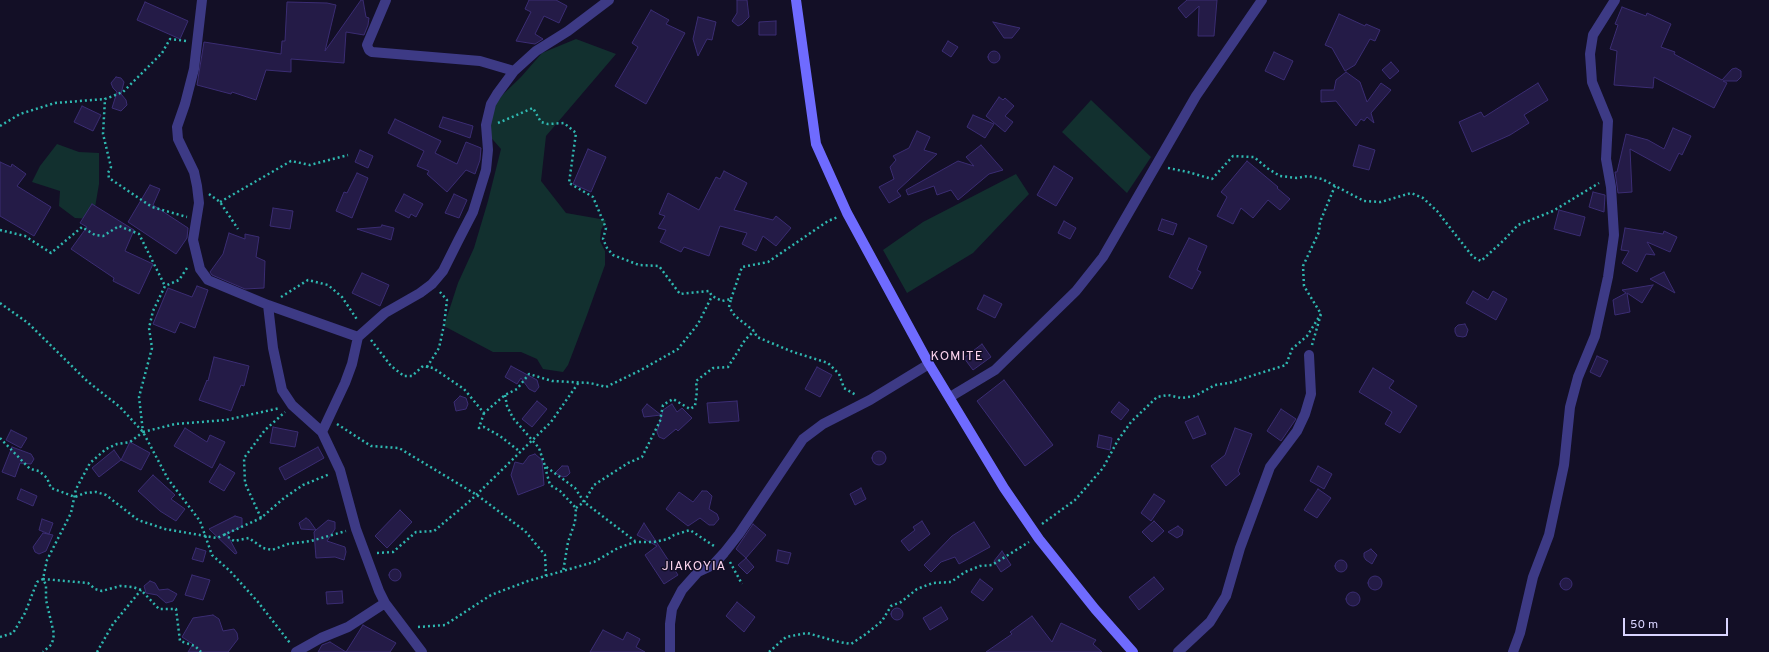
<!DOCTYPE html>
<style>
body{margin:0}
#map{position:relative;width:1769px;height:652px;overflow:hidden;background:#130f26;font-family:Overpass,sans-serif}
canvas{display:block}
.scale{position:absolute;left:1623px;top:618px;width:105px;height:18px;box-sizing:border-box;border:2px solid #d9d4ff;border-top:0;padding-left:5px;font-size:12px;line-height:14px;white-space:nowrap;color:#d9d4ff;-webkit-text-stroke:3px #130f26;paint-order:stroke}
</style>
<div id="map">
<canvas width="1769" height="652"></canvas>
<div class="scale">50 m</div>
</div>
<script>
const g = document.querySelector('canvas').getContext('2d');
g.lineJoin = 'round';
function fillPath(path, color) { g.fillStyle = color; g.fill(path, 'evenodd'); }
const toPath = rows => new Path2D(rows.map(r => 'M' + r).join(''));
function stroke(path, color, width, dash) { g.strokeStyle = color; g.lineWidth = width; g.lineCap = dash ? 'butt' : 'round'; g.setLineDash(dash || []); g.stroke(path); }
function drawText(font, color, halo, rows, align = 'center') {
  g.font = font + ' Overpass,sans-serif'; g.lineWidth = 3; g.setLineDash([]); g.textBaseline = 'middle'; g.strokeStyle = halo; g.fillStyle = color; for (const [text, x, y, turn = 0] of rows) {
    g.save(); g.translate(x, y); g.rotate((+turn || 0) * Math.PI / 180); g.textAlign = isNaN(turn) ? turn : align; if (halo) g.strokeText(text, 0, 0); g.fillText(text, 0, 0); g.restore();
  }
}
fillPath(toPath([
 [576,39,616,54,546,136,541,181,566,213,606,220,601,230,600,241,605,251,605,265,587,315,568,365,563,372,543,369,537,359,521,352,493,352,444,326,458,283,474,248,488,201,501,149,487,133,495,102,521,77,542,53],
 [1091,100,1151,157,1127,193,1062,132],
 [57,144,79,152,99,153,99,184,93,219,75,218,59,206,60,191,32,182,40,166],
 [1016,174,1029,194,973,253,907,293,883,250,923,222]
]), '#12302f');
const building = toPath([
 [361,0,363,0,366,17,369,18,368,25,364,35,346,32,344,63,291,59,291,72,266,70,256,100,232,92,231,94,197,85,204,42,281,54,282,41,285,41,287,2,327,3,336,5,325,51,361,0],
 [529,0,556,0,567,6,559,23,544,16,535,34,543,39,535,44,516,41,531,12,525,9,529,0],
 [737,0,747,0,749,17,742,24,738,26,732,21,737,13,737,0],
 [1187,0,1217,0,1214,36,1198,36,1199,6,1186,18,1178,8,1187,0],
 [145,2,188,21,180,39,137,20,145,2],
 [1622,7,1646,16,1647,13,1671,24,1661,47,1675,52,1674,54,1722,80,1732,69,1736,68,1741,71,1741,77,1737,81,1723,81,1727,83,1714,108,1654,77,1653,88,1614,85,1617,51,1610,49,1618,25,1615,24,1622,7],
 [651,10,669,20,666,24,685,33,646,104,615,86,638,47,632,43,651,10],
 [1339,14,1365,26,1366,24,1380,30,1375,41,1370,39,1355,65,1345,71,1332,48,1325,45,1339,14],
 [698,17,716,22,712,40,707,39,698,56,693,39,698,17],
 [776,21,776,35,759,35,759,22,776,21],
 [993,22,1020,28,1012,38,1004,38,993,22],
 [948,41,958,47,951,57,942,51,948,41],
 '988 57a6 6 0 1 1 12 0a6 6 0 1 1-12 0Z',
 [1274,52,1293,61,1284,80,1265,71,1274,52],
 [1391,62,1399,71,1390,79,1382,70,1391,62],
 [1346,72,1360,82,1367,102,1381,83,1391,90,1371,113,1374,123,1367,117,1364,121,1361,119,1356,126,1336,101,1321,102,1321,90,1334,90,1336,80,1346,72],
 [116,77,121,78,124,82,121,94,126,100,127,105,121,111,112,108,117,92,113,88,111,83,116,77],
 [1538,83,1548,100,1524,115,1529,123,1510,135,1472,152,1459,122,1481,112,1484,117,1538,83],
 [999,97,1003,100,1005,98,1014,106,1005,116,1013,122,1005,132,986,116,999,97],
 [82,106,101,115,93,131,74,122,82,106],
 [973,115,994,124,985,138,967,127,973,115],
 [443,117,473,126,470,138,439,127,443,117],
 [395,119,441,141,435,153,457,164,466,142,481,148,480,160,475,174,466,170,447,192,427,174,429,171,417,166,424,151,388,133,395,119],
 [1673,128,1691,136,1682,155,1679,153,1670,171,1630,149,1632,192,1618,193,1615,172,1617,172,1626,134,1648,140,1664,149,1673,128],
 [917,131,930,137,924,150,937,154,897,191,901,196,889,203,879,187,894,179,890,167,896,160,893,156,909,148,917,131],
 [981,145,1003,170,989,174,958,200,951,190,937,195,934,186,908,195,906,190,958,161,974,166,966,157,981,145],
 [1359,145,1375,150,1369,170,1353,166,1359,145],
 [588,149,606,157,591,192,573,184,588,149],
 [360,150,373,156,368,168,355,162,360,150],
 [1247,161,1278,187,1277,188,1290,199,1280,210,1268,200,1253,218,1241,208,1233,224,1217,216,1227,197,1221,192,1247,161],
 [0,162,11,167,12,164,26,174,17,186,51,207,34,236,0,216,0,162],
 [1054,166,1073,178,1056,206,1037,195,1054,166],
 [724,171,747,183,734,210,773,220,776,216,791,228,776,246,763,236,756,251,742,244,747,233,720,226,709,256,684,247,681,252,660,242,666,230,658,228,665,216,659,214,668,193,699,210,716,177,720,179,724,171],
 [357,173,368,178,352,218,336,211,344,192,347,193,357,173],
 [150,185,160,189,153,205,188,228,187,238,176,254,128,222,150,185],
 [1593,192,1605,195,1604,212,1589,207,1593,192],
 [404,194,423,204,416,217,411,214,409,218,395,211,404,194],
 [454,194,467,200,459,218,445,213,454,194],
 [92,204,134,230,125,251,153,264,139,294,113,281,114,278,71,249,87,227,80,223,92,204],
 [273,208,293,211,290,229,270,226,273,208],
 [1559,210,1585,217,1580,236,1554,229,1559,210],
 [1162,219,1177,224,1173,235,1158,230,1162,219],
 [1064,221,1076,228,1070,239,1058,233,1064,221],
 [382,225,394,228,391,240,357,229,381,227,382,225],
 [1625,228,1663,234,1664,231,1677,237,1670,252,1647,242,1655,255,1646,254,1637,272,1622,263,1629,251,1621,250,1625,228],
 [229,233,245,239,245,234,259,237,256,257,265,261,264,288,245,289,212,275,210,272,223,254,229,233],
 [1189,238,1207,246,1197,270,1201,272,1192,289,1169,277,1189,238],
 [1664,272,1675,293,1650,279,1664,272],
 [362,273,389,285,380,306,352,293,362,273],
 [1653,285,1642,303,1627,293,1630,312,1615,315,1613,300,1626,293,1622,290,1653,285],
 [197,286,208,290,195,328,180,322,175,333,153,324,168,288,192,297,197,286],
 [1473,291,1488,300,1493,291,1507,299,1496,320,1466,303,1473,291],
 [984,295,1002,304,995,318,977,309,984,295],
 [1465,324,1468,330,1466,336,1463,337,1457,336,1455,332,1455,328,1458,325,1465,324],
 [982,344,991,357,973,370,964,358,982,344],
 [1597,356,1608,361,1600,377,1590,372,1597,356],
 [214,357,249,366,244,386,241,385,231,411,199,400,207,380,208,381,214,357],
 [511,366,537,380,539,387,535,392,529,389,521,378,517,384,505,377,511,366],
 [817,367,832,375,820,397,805,389,817,367],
 [1373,368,1394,381,1389,388,1417,406,1400,433,1385,424,1392,412,1359,392,1373,368],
 [1004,380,1053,445,1025,466,977,401,1004,380],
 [460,396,466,398,468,404,466,409,456,411,454,402,460,396],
 [537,401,547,409,532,427,522,419,537,401],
 [737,401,739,421,709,423,707,403,737,401],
 [1119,402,1129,410,1121,420,1111,412,1119,402],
 [647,404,661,415,644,417,642,410,647,404],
 [672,404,677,412,682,408,692,418,678,431,676,429,664,439,659,437,657,432,663,410,672,404],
 [1281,409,1296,419,1281,441,1267,431,1281,409],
 [1198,416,1206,434,1193,439,1185,422,1198,416],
 [273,427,298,432,295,447,270,443,273,427],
 [185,428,207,442,210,435,225,442,212,468,174,446,185,428],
 [1235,428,1252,434,1238,471,1240,474,1226,486,1211,466,1225,455,1235,428],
 [11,430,27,438,21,448,6,440,11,430],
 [1099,435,1112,438,1110,450,1097,447,1099,435],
 [130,442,150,453,141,470,121,460,130,442],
 [12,447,31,454,34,459,31,464,20,463,15,477,2,472,12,447],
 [318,447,324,458,285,480,279,468,318,447],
 [114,450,121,460,99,477,92,468,114,450],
 '872 458a7 7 0 1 1 14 0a7 7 0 1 1-14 0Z',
 [535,454,542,460,544,485,518,495,511,475,515,462,523,464,529,456,535,454],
 [220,464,235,473,224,491,209,482,220,464],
 [562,466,568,466,570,473,567,476,563,477,555,473,562,466],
 [1318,466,1332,474,1324,489,1310,481,1318,466],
 [153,475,175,495,171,499,185,509,176,521,160,511,138,491,153,475],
 [861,488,866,499,855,505,850,494,861,488],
 [21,489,37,496,33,506,17,499,21,489],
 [1318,489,1331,498,1317,518,1304,510,1318,489],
 [702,491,707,491,712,496,709,509,717,514,719,519,714,525,709,525,700,518,688,526,666,509,679,492,693,502,702,491],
 [1154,494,1165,501,1151,521,1141,513,1154,494],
 [400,510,412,522,387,548,375,536,400,510],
 [235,516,242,518,242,526,227,534,237,553,235,554,209,529,235,516],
 [306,518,309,520,316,530,328,520,335,522,335,529,327,541,345,547,346,552,344,560,335,557,316,558,314,532,316,530,301,529,299,523,306,518],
 [42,519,53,523,49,534,39,530,42,519],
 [922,521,930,534,909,551,901,541,915,530,913,527,922,521],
 [1154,521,1164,531,1152,542,1142,532,1154,521],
 [974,522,990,547,959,564,955,557,941,562,931,572,924,565,952,536,974,522],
 [644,523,678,575,664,584,645,555,657,546,637,535,644,523],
 [753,524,766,535,746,558,736,549,753,524],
 [1178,526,1183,530,1182,535,1177,538,1168,532,1178,526],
 [43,533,53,535,46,551,39,554,35,552,33,547,43,533],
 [196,548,206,551,203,562,192,559,196,548],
 [1371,549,1377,555,1372,564,1366,560,1364,557,1364,553,1371,549],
 [778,550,791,553,788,564,776,561,778,550],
 [1002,551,1011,565,1001,572,994,561,1002,551],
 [746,558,754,567,747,574,738,565,746,558],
 '1335 566a6 6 0 1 1 12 0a6 6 0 1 1-12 0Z',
 '389 575a6 6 0 1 1 12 0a6 6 0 1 1-12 0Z',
 [192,575,210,580,203,600,185,595,192,575],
 '1368 583a7 7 0 1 1 14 0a7 7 0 1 1-14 0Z',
 [1154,577,1164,589,1139,610,1129,597,1154,577],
 '1560 584a6 6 0 1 1 12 0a6 6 0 1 1-12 0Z',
 [980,579,993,589,983,601,971,592,980,579],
 [150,581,155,583,159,590,168,589,177,594,173,601,166,603,157,595,146,593,144,586,150,581],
 [342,591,343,603,327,604,326,592,342,591],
 '1346 599a7 7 0 1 1 14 0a7 7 0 1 1-14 0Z',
 [737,602,755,617,744,632,726,616,737,602],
 [941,607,948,619,930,630,923,618,941,607],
 '891 614a6 6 0 1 1 12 0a6 6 0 1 1-12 0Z',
 [213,615,219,619,223,631,234,629,237,633,238,639,228,652,188,652,193,644,182,637,193,618,213,615],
 [1032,616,1052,642,1061,623,1096,640,1093,644,1102,652,986,652,1012,634,1010,632,1032,616],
 [363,625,396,643,390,652,346,652,363,625],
 [603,630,623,640,627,632,640,639,636,647,645,652,590,652,603,630],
 [330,642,346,652,318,652,322,645,330,642]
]);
fillPath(building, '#241b47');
stroke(building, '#3b2d73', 1);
stroke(toPath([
 [186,41,170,39,162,53,123,92,105,99,103,134,111,167,108,173,109,178,152,207,187,217],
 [498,123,533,108,541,122,548,124,564,123,576,133,569,183,593,197,606,228,603,239,607,248,613,255,639,265,659,266,680,294,709,291,712,296,722,301,731,299,729,307,735,316,754,331,757,337,793,352,828,363,839,374,844,388,856,395],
 [0,126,20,114,55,103,105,99],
 [1168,168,1188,172,1212,179,1233,156,1254,157,1267,168,1280,176,1297,178,1308,176,1322,179,1364,201,1381,202,1411,193,1423,198,1437,211,1473,257,1481,261,1503,241,1518,225,1553,211,1599,183],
 [209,194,220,202,238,229],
 [220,202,291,161,310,165,348,155],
 [0,230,25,236,51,253,82,227,95,235,103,236,119,226,139,234,165,286],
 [187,268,179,280,165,286,153,311,149,328,152,348,139,397,143,432,130,442,117,444,106,449,90,463,76,489,71,513,47,560,43,579,88,583,95,589,102,591,120,586,133,587,141,590,159,609,176,609,180,641,195,646,201,652],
 [281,297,308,280,328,285,342,297,358,321],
 [731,299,742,267,768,262,828,221,838,217],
 [0,303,28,323,87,381,120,407,143,432,168,479,200,521,212,555,230,571,258,602,290,643],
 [371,340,391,366,404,376,412,376,423,366,433,368,464,389,484,413,505,395,517,389,529,374,552,381,590,383,606,387,641,370,678,349,698,324,712,296],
 [1312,345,1321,314,1304,286,1303,266,1319,232,1320,222,1335,186],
 [427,367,439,348,444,325,447,300,440,292],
 [505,395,507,406,513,418,539,448,545,466,575,488,584,502,635,541],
 [484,413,479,428,484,427,500,436,519,451],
 [337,424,371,446,399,448,477,495,525,531,545,555,546,576],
 [143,432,175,424,226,420,280,408],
 [0,438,30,469,39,471,47,478,51,488,75,497,85,493,96,492,106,495,138,520,165,529,217,538,261,518,284,498,303,485,330,474],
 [545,467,550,485,560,491,576,508,575,522,568,542,563,572],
 [576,508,584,502,594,485,628,463,642,457,660,421,663,405,673,399,690,409,695,406,697,391,696,381,713,368,728,367,745,340,754,331],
 [261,518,245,483,244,458,265,430,285,412],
 [1042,524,1075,500,1103,468,1118,440,1131,422,1157,397,1168,395,1181,398,1195,396,1215,385,1229,383,1286,365,1292,349,1307,336,1321,314],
 [224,534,234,541,249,538,263,548,272,550,288,544,311,541,346,531],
 [377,553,393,552,416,532,434,531,471,500,551,422,579,382],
 [730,562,742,584],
 [418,627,445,625,491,595,528,581,594,562,618,548,635,542,654,542,668,539,674,535,690,530,714,546],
 [0,637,13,633,25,613,37,582,43,579,46,585,46,600,54,634,52,644,43,652],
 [97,652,113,624,141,590],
 [769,652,786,637,807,633,839,642,851,644,866,634,882,621,891,606,901,602,917,589,933,583,951,582,965,572,980,566,992,565,1029,542]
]), '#2fb8b0', 2.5, [2, 3]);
stroke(toPath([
 [202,0,194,69,185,104,177,127,178,139,194,172,197,186,199,203,193,240,200,269,208,280,268,305,273,348,282,390,292,405,322,432],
 [386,0,367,45,369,50,372,52,480,61,514,71],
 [268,305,358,337],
 [950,397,995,370,1076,291,1103,257,1196,96,1262,0],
 [296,652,321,638,348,627,385,603],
 [422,652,385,603,379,591,356,529,340,470,322,432,345,383,352,364,358,337,385,313,420,293,432,284,443,271,458,241,473,212,486,170,488,150,486,125,491,104,497,94,514,71,536,51,568,31,609,0],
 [670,652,670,624,672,609,682,590,698,572,713,565,724,553,739,534,803,439,823,424,870,400,929,364],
 [1178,652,1210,622,1226,596,1240,548,1270,467,1297,431,1305,414,1311,394,1309,355],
 [1513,652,1520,633,1533,577,1549,535,1564,465,1570,407,1578,377,1595,336,1608,277,1614,235,1611,187,1606,159,1608,121,1592,82,1590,54,1593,35,1615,0]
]), '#3d3a85', 10);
stroke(toPath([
 [796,0,816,144,847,213,929,364,1004,488,1039,539,1095,609,1133,652]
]), '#6f6bff', 10);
g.letterSpacing = '1px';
drawText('13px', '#ffd6f0', '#130f26', [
 ["KOMITE",957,357],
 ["JIAKOYIA",694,567]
]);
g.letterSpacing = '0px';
</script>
